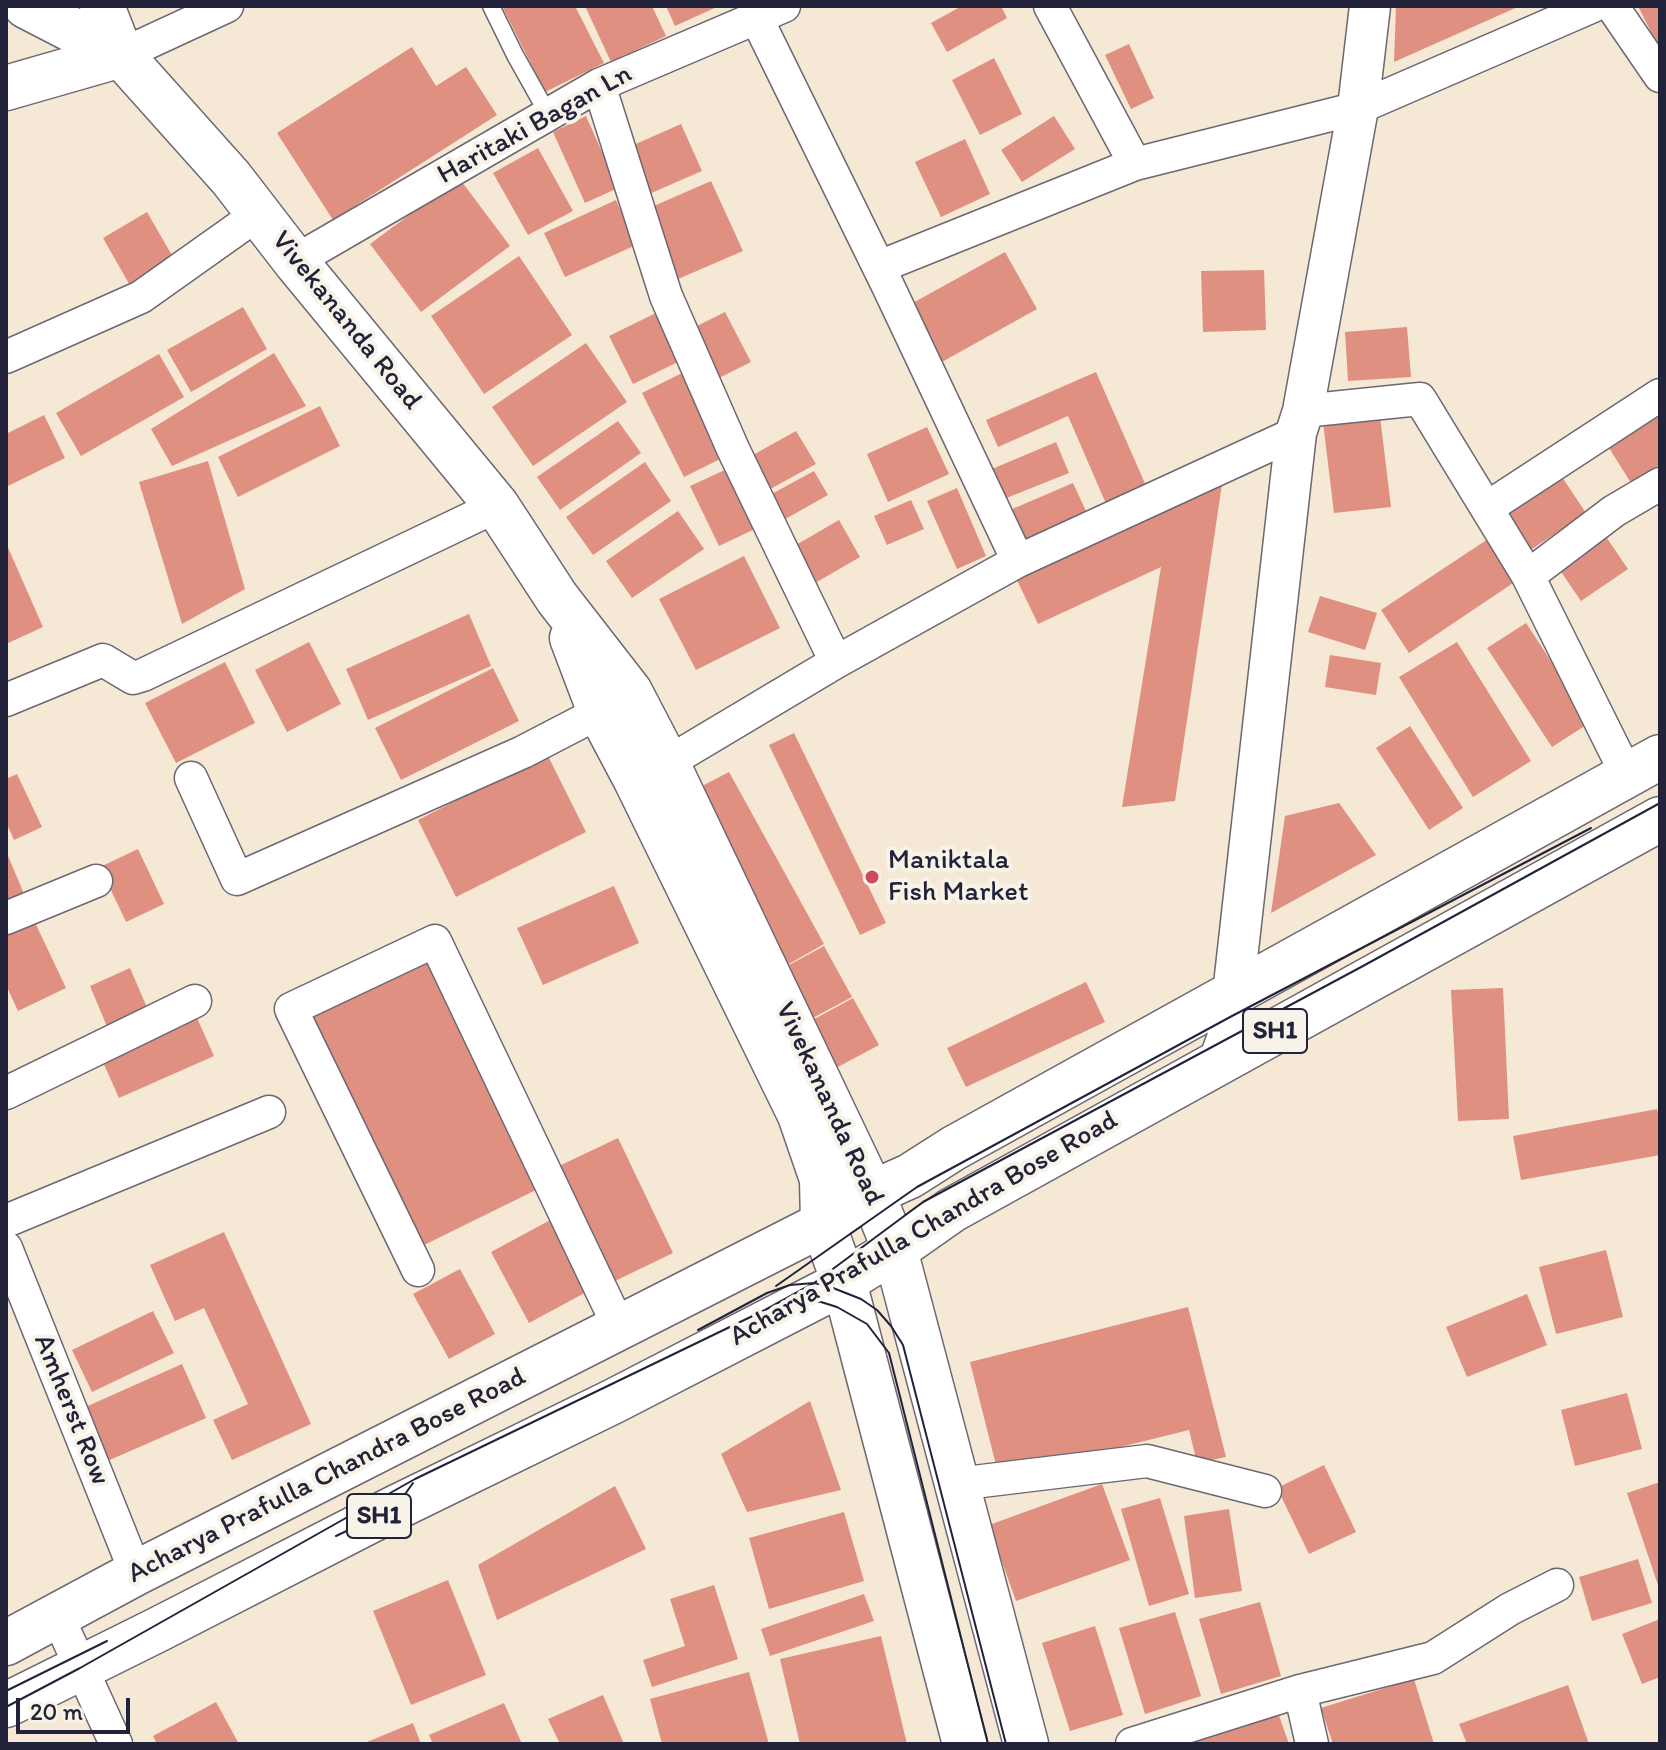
<!DOCTYPE html>
<style>
body{margin:0}
#map{position:relative;width:1666px;height:1750px;overflow:hidden;background:#f5e8d4;font-family:Itim,sans-serif}
canvas{display:block}
.frame{position:absolute;inset:0;border:8px solid #22223b;pointer-events:none}
.scale{position:absolute;left:16px;top:1698px;width:114px;height:36px;box-sizing:border-box;border:4px solid #22223b;border-top:0;padding-left:10px;font-size:24px;line-height:28px;white-space:nowrap;color:#22223b;-webkit-text-stroke:6px #f7f3e8;paint-order:stroke}
</style>
<div id="map">
<canvas width="1666" height="1750"></canvas>
<div class="frame"></div>
<div class="scale">20 m</div>
</div>
<script>
const g = document.querySelector('canvas').getContext('2d');
g.lineJoin = 'round';
function fillPath(path, color) { g.fillStyle = color; g.fill(path, 'evenodd'); }
const toPath = rows => new Path2D(rows.map(r => 'M' + r).join(''));
function stroke(path, color, width, dash) { g.strokeStyle = color; g.lineWidth = width; g.lineCap = dash ? 'butt' : 'round'; g.setLineDash(dash || []); g.stroke(path); }
function drawText(font, color, halo, rows, align = 'center') {
  g.font = font + ' Itim,sans-serif'; g.lineWidth = 8; g.setLineDash([]); g.textBaseline = 'middle'; g.strokeStyle = halo; g.fillStyle = color; for (const [text, x, y, turn = 0] of rows) {
    g.save(); g.translate(x, y); g.rotate((+turn || 0) * Math.PI / 180); g.textAlign = isNaN(turn) ? turn : align; if (halo) g.strokeText(text, 0, 0); g.fillText(text, 0, 0); g.restore();
  }
}
fillPath(toPath([
 [502,6,575,6,604,63,545,92],
 [585,6,652,6,666,36,611,62],
 [666,6,719,6,675,26],
 [962,6,1001,6,1007,18,947,52,931,23],
 [1396,6,1520,6,1394,62],
 [1638,6,1660,6,1660,50],
 [1129,44,1154,98,1131,109,1105,55],
 [412,47,436,86,466,67,497,115,333,220,277,133],
 [994,58,1022,114,980,135,952,80],
 [586,116,618,188,585,203,553,132],
 [1054,116,1075,149,1022,182,1001,150],
 [681,124,702,171,649,194,629,147],
 [965,139,990,194,941,217,915,162],
 [538,148,573,211,528,235,493,173],
 [459,178,510,246,421,312,370,244],
 [711,181,743,251,678,279,647,209],
 [616,200,636,245,565,277,544,233],
 [147,212,177,264,132,289,103,238],
 [1005,252,1037,309,942,362,911,304],
 [519,256,572,335,484,394,431,316],
 [1264,270,1266,330,1203,332,1201,271],
 [243,307,267,349,191,392,167,350],
 [725,312,751,362,715,380,689,330],
 [656,313,680,361,633,384,609,336],
 [1407,327,1411,377,1348,381,1345,332],
 [586,343,627,402,533,466,492,407],
 [274,353,306,406,172,466,151,429],
 [159,354,184,397,81,456,56,413],
 [684,372,726,456,684,477,642,393],
 [1096,372,1147,488,1107,506,1068,416,998,447,986,420],
 [320,406,340,446,238,497,218,457],
 [1660,406,1660,465,1631,483,1604,440],
 [1379,408,1391,507,1334,513,1322,414],
 [44,415,65,458,6,487,6,434],
 [618,421,641,453,560,510,537,477],
 [927,427,949,474,888,502,867,454],
 [796,431,816,464,763,493,744,460],
 [1056,442,1069,473,1004,499,992,469],
 [208,461,245,589,182,624,139,482],
 [645,462,671,501,593,555,566,517],
 [729,468,757,528,719,546,690,486],
 [814,471,828,495,780,522,766,497],
 [1560,474,1586,513,1526,553,1500,514],
 [1073,483,1091,522,1028,550,1010,510],
 [1222,484,1175,801,1122,807,1161,567,1038,624,1016,578],
 [957,488,986,556,957,569,927,501],
 [911,500,924,529,887,545,874,516],
 [678,511,704,549,632,598,606,561],
 [839,520,860,557,810,586,789,549],
 [1602,531,1628,569,1581,601,1555,563],
 [1497,533,1525,575,1409,653,1381,610],
 [6,543,43,627,6,644],
 [744,556,780,628,696,670,659,599],
 [1320,596,1377,613,1365,650,1308,632],
 [469,614,491,666,368,720,346,669],
 [1526,623,1591,722,1552,747,1487,648],
 [309,642,341,704,287,732,255,670],
 [1457,642,1531,761,1473,797,1399,677],
 [1330,655,1381,663,1376,695,1325,687],
 [225,662,255,723,176,763,145,703],
 [493,668,519,721,401,780,375,728],
 [1410,726,1463,808,1429,830,1376,748],
 [794,733,886,923,860,935,769,745],
 [547,754,586,832,456,897,418,820],
 [729,772,824,944,780,969,685,795],
 [17,774,42,827,14,840,6,822,6,779],
 [1339,803,1376,855,1271,913,1285,816],
 [138,849,164,904,126,922,100,867],
 [6,851,27,901,6,910],
 [614,886,639,943,543,985,517,928],
 [31,914,66,988,18,1011,6,985,6,926],
 [824,946,852,997,807,1021,780,970],
 [426,957,540,1188,416,1249,302,1018],
 [130,968,152,1019,111,1036,90,986],
 [1086,982,1105,1022,966,1087,947,1048],
 [1503,988,1509,1119,1458,1121,1451,990],
 [853,998,879,1045,834,1069,809,1022],
 [193,1009,214,1056,119,1098,98,1051],
 [1657,1109,1660,1122,1660,1155,1521,1180,1513,1136],
 [618,1138,673,1253,615,1281,559,1166],
 [554,1218,592,1289,529,1323,491,1252],
 [224,1232,311,1424,232,1460,213,1420,248,1404,204,1308,175,1321,150,1265],
 [1606,1250,1623,1317,1556,1334,1539,1267],
 [460,1269,495,1334,449,1359,413,1294],
 [1527,1294,1547,1345,1467,1377,1446,1327],
 [1188,1307,1226,1457,1197,1463,1189,1430,999,1477,970,1362],
 [153,1311,174,1353,92,1392,72,1350],
 [182,1364,206,1418,105,1462,81,1409],
 [1627,1393,1642,1449,1575,1466,1561,1410],
 [810,1401,841,1490,747,1512,721,1454],
 [1324,1465,1356,1532,1309,1554,1277,1488],
 [1660,1482,1660,1588,1659,1588,1627,1493],
 [1102,1484,1130,1560,1016,1601,989,1525],
 [615,1486,646,1549,497,1620,478,1565],
 [1160,1498,1189,1594,1149,1606,1121,1509],
 [1229,1509,1242,1591,1195,1598,1184,1516],
 [844,1512,864,1581,769,1609,749,1538],
 [1638,1559,1652,1603,1592,1621,1579,1577],
 [448,1580,486,1675,411,1705,373,1611],
 [714,1585,738,1659,652,1687,643,1660,685,1646,670,1599],
 [864,1594,874,1621,770,1656,761,1629],
 [1260,1602,1281,1676,1221,1694,1199,1619],
 [1175,1612,1201,1696,1145,1714,1119,1628],
 [1660,1619,1660,1677,1642,1684,1622,1634],
 [1095,1626,1123,1715,1070,1731,1042,1643],
 [881,1636,907,1744,800,1744,780,1659],
 [749,1672,769,1744,662,1744,650,1699],
 [1414,1679,1434,1744,1333,1744,1321,1708],
 [1568,1685,1589,1744,1467,1744,1459,1724],
 [603,1695,624,1744,560,1744,548,1719],
 [216,1702,239,1744,157,1744,153,1736],
 [504,1703,522,1744,433,1744,429,1735],
 [1277,1710,1289,1744,1176,1744],
 [413,1723,421,1744,362,1744]
]), '#e09081');
const service = toPath([
 [491,6,515,55,548,114]
]);
const minor = toPath([
 [1050,6,1135,164],
 [1612,6,1660,76],
 [756,17,888,286,1018,561],
 [121,55,227,6],
 [599,85,666,296,733,449,836,662],
 [295,261,599,85,784,6],
 [879,267,1135,164,1358,108,1593,6],
 [6,357,141,297,258,214],
 [1303,411,1420,399,1528,576,1627,775],
 [1487,508,1660,395],
 [1528,576,1614,511,1660,484],
 [6,700,103,660,133,678,143,675,497,506],
 [650,773,836,662,1018,561,1296,433],
 [191,778,237,879,523,752,600,712,618,700],
 [6,918,96,881],
 [6,1093,195,1001],
 [6,1221,269,1112],
 [6,1248,136,1573],
 [418,1270,291,1009,435,941,619,1327],
 [957,1484,1147,1461,1265,1491],
 [58,1617,116,1744],
 [1300,1691,1312,1744],
 [1132,1744,1300,1691,1433,1658,1510,1609,1557,1585]
]);
const tertiary = toPath([
 [1219,1061,1227,1039,1232,1016,1233,994,1296,433,1303,411,1358,108,1370,6]
]);
const secondary = toPath([
 [6,88,121,55]
]);
const primary = toPath([
 [26,6,121,55],
 [102,6,121,55,231,178,295,261,497,506,557,598,630,692,667,763,872,1193,895,1250,1026,1744],
 [572,638,600,712,636,780,800,1115,822,1179,823,1224,844,1282,965,1744],
 [6,1643,136,1573,823,1224,872,1193,910,1176,954,1148,1660,757],
 [6,1705,159,1629,395,1508,614,1401,833,1288,895,1250,952,1210,1660,819]
]);
stroke(service, '#6c6771', 19);
stroke(minor, '#6c6771', 35);
stroke(tertiary, '#6c6771', 43);
stroke(secondary, '#6c6771', 47);
stroke(primary, '#6c6771', 47);
stroke(service, '#fff', 16);
stroke(minor, '#fff', 32);
stroke(tertiary, '#fff', 40);
stroke(secondary, '#fff', 44);
stroke(primary, '#fff', 44);
stroke(toPath([
 [776,1286,917,1187,1232,1016,1591,828],
 [784,1302,804,1300,821,1302,837,1307,867,1324,889,1353,988,1744],
 [698,1330,767,1293,790,1285,814,1283,828,1286,861,1299,877,1310,891,1326,903,1345,1006,1744],
 [336,1536,395,1508,413,1483],
 [6,1691,107,1641],
 [6,1707,80,1668,415,1479,765,1310,814,1283,923,1202,1363,966,1660,803]
]), '#22223b', 2);
for (const [x, y, r, color] of [
 [872,877,8,"#d1495b"]
]) { const dot = new Path2D(); dot.arc(x, y, r, 0, 2 * Math.PI); g.fillStyle = color; g.fill(dot); stroke(dot, '#f7f3e8', 3); }
for (const [x, y, w] of [
 [1275,1031,64],
 [379,1516,64]
]) { const box = new Path2D(); box.roundRect(x - w / 2, y - 22, w, 44, 6); g.fillStyle = '#f7f3e8'; g.fill(box); stroke(box, '#22223b', 2); }
drawText('bold 26px', '#22223b', null, [
 ["SH1",1275,1031],
 ["SH1",379,1516]
]);
drawText('28px', '#22223b', '#f7f3e8', [
 ["Haritaki Bagan Ln",535,125,-29],
 ["Vivekananda Road",346,321,51],
 ["Vivekananda Road",829,1104,65],
 ["Acharya Prafulla Chandra Bose Road",924,1229,-30],
 ["Amherst Row",71,1410,68],
 ["Acharya Prafulla Chandra Bose Road",327,1476,-27]
]);
drawText('28px', '#22223b', '#f7f3e8', [
 ["Maniktala",888,861],
 ["Fish Market",888,893]
], 'left');
</script>
